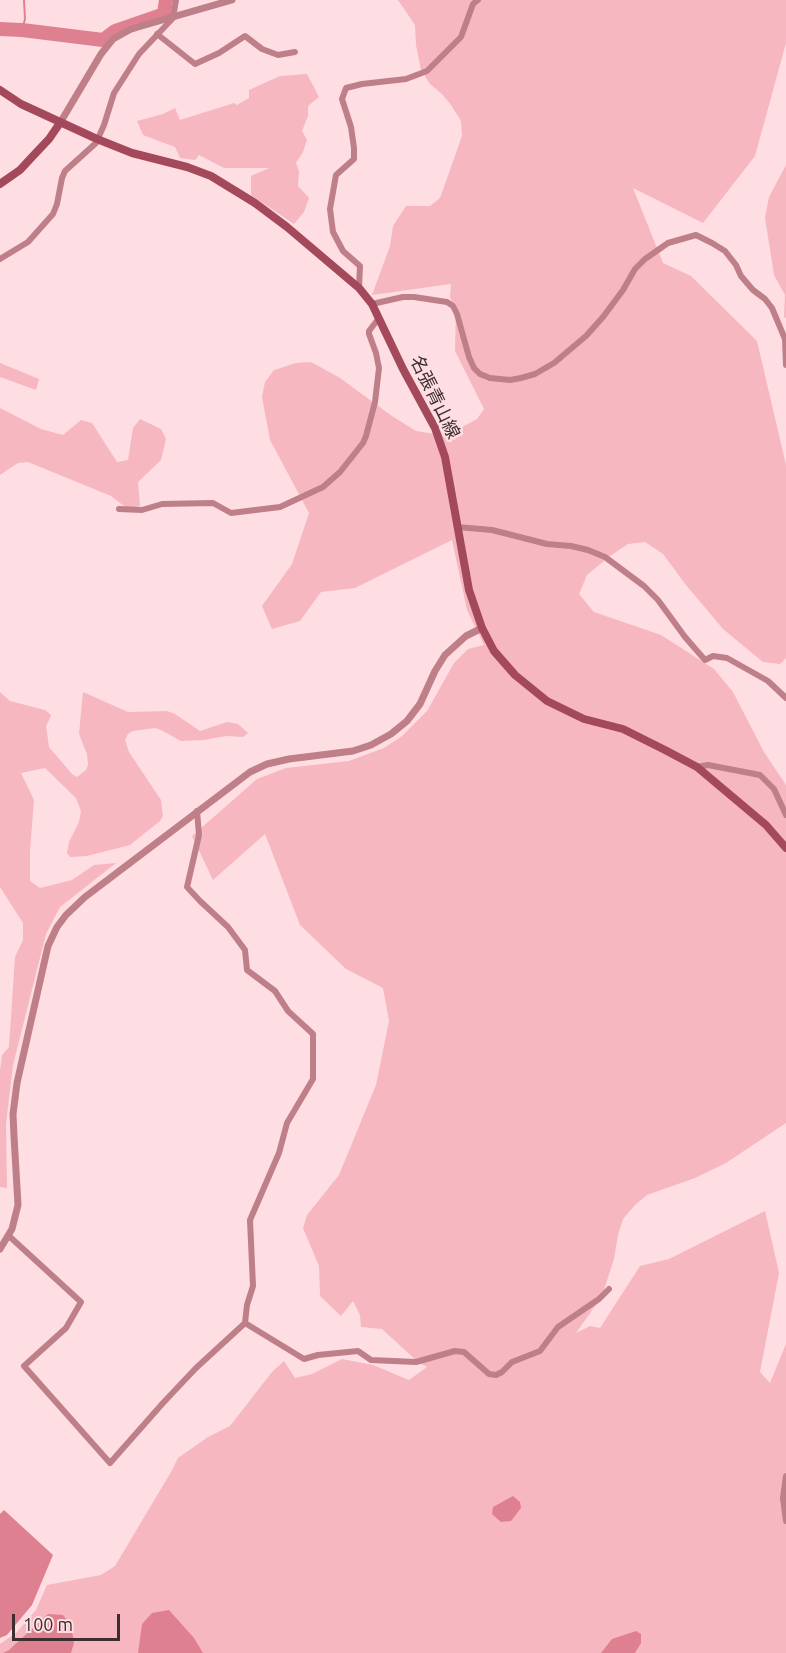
<!DOCTYPE html>
<meta charset="utf-8">
<style>
body{margin:0}
#map{position:relative;width:786px;height:1653px;overflow:hidden;background:#fedee2;font-family:Ubuntu,sans-serif}
canvas{display:block}
.scale{position:absolute;left:12px;top:1614px;width:108px;height:27px;box-sizing:border-box;border:3px solid #3c2d2f;border-top:0;padding-left:8px;font-size:18px;line-height:21px;white-space:nowrap;color:#3c2d2f;-webkit-text-stroke:4px #fedee2;paint-order:stroke}
</style>
<div id="map">
<canvas width="786" height="1653"></canvas>
<div class="scale">100 m</div>
</div>
<script>
const g = document.querySelector('canvas').getContext('2d');
g.lineJoin = 'round';
function fillPath(path, color) { g.fillStyle = color; g.fill(path, 'evenodd'); }
const toPath = rows => new Path2D(rows.map(r => 'M' + r).join(''));
function stroke(path, color, width, dash) { g.strokeStyle = color; g.lineWidth = width; g.lineCap = dash ? 'butt' : 'round'; g.setLineDash(dash || []); g.stroke(path); }
function drawText(font, color, halo, rows, align = 'center') {
  g.font = font + ' Ubuntu,"Noto Sans JP",sans-serif'; g.lineWidth = 5; g.setLineDash([]); g.textBaseline = 'middle'; g.strokeStyle = halo; g.fillStyle = color; for (const [text, x, y, turn = 0] of rows) {
    g.save(); g.translate(x, y); g.rotate((+turn || 0) * Math.PI / 180); g.textAlign = isNaN(turn) ? turn : align; if (halo) g.strokeText(text, 0, 0); g.fillText(text, 0, 0); g.restore();
  }
}
fillPath(toPath([
 [398,0,786,0,786,43,755,156,703,223,633,188,663,263,691,276,757,341,786,465,786,658,780,664,763,662,723,629,686,585,663,554,645,542,628,544,610,556,587,575,579,594,594,612,661,635,714,669,733,692,764,752,786,785,786,1123,726,1163,695,1178,647,1195,635,1205,623,1219,618,1235,614,1259,602,1296,576,1333,590,1326,600,1328,640,1266,669,1259,765,1211,779,1273,760,1372,770,1383,786,1344,786,1653,0,1653,0,1644,16,1633,36,1610,47,1585,101,1575,115,1566,171,1472,178,1458,208,1437,230,1426,272,1372,284,1361,295,1378,312,1374,342,1359,373,1365,409,1380,427,1367,418,1362,382,1329,361,1327,360,1315,353,1301,341,1316,320,1296,319,1266,303,1228,307,1215,339,1175,376,1085,389,1021,383,988,346,969,300,925,265,834,213,880,192,836,257,779,286,768,349,761,384,748,402,736,427,711,454,663,468,649,484,645,467,610,452,540,355,588,321,592,300,621,272,629,262,606,292,564,309,513,270,440,262,397,265,382,274,370,296,363,311,362,340,378,392,416,416,431,435,434,453,432,477,419,484,409,455,351,456,310,450,297,451,284,372,295,390,246,393,226,406,206,430,206,440,198,462,136,461,121,451,105,442,94,430,84,421,70,416,45,415,25],
 [307,74,319,97,308,106,308,116,302,131,307,140,303,152,296,163,299,171,298,186,309,198,304,212,294,224,251,195,251,176,269,168,224,168,199,155,195,160,180,158,175,147,143,135,137,121,163,114,175,108,180,120,234,103,237,105,249,98,249,90,280,76],
 [786,165,786,318,784,317,785,295,774,275,765,218,769,197],
 [0,363,39,379,36,390,0,377],
 [0,408,41,429,63,435,81,420,92,423,117,462,128,460,133,428,140,419,161,429,166,439,161,460,138,482,140,506,128,509,111,496,28,462,18,463,0,475],
 [0,692,10,701,45,710,50,714,51,716,46,726,49,747,72,774,77,777,86,770,88,765,87,754,79,734,83,692,128,712,167,711,175,714,200,731,227,722,238,724,248,733,243,737,226,736,204,740,181,741,161,730,155,728,133,731,128,734,125,740,129,752,161,800,163,816,160,821,130,845,87,856,70,857,67,853,69,842,79,822,81,811,76,798,45,768,21,773,34,800,30,851,30,881,40,888,72,880,94,865,116,863,60,907,46,934,13,1065,6,1124,7,1188,0,1187,0,1071,2,1055,9,1047,15,957,23,940,23,923,0,887]
]), '#f6b7c0');
fillPath(toPath([
 [513,1496,520,1502,521,1508,511,1521,501,1522,492,1514,493,1507],
 [4,1510,53,1555,32,1605,7,1635,0,1638,0,1514],
 [169,1610,194,1638,203,1653,138,1653,142,1624,152,1613],
 [48,1614,63,1615,71,1625,74,1643,71,1653,3,1653,9,1650],
 [636,1631,641,1634,641,1643,635,1653,601,1653,612,1639]
]), '#df8091');
stroke(toPath([
 [22,30,25,19,24,0]
]), '#df8091', 2);
stroke(toPath([
 [0,29,22,30,103,40,115,31,164,14,166,0]
]), '#df8091', 14);
stroke(toPath([
 [157,34,195,64,219,53,245,36,262,49,278,55,295,52],
 [0,259,28,242,53,214,57,204,62,178,65,171,96,143,104,125,114,93,139,54,173,18,176,0],
 [359,288,360,266,343,251,333,232,330,209,336,175,354,159,354,148,351,127,342,99,346,88,362,84,406,79,427,71,461,37,473,4,478,0],
 [372,304,403,297,414,297,447,302,453,306,457,314,469,357,474,368,480,374,490,378,510,380,521,378,535,374,554,363,586,336,603,317,623,290,635,269,645,259,668,243,696,235,712,243,725,251,736,265,741,276,753,290,765,299,772,308,785,339,786,365],
 [119,509,142,510,162,504,213,503,231,513,280,507,323,487,340,472,363,443,366,436,375,402,379,368,376,353,369,334,369,331,379,318],
 [457,527,492,530,547,544,571,546,588,550,605,557,644,586,658,600,685,637,705,660,713,656,727,658,768,681,786,698],
 [697,767,708,765,760,775,774,789,786,815],
 [9,1236,81,1302,66,1328,24,1366,110,1463,163,1403,196,1368,245,1323,247,1305,253,1286,250,1220,279,1153,287,1123,313,1079,313,1034,288,1011,275,991,247,970,245,950,228,927,200,901,187,887,199,835,197,811],
 [245,1323,304,1359,318,1355,358,1351,371,1360,416,1362,455,1351,464,1352,489,1374,496,1375,502,1372,512,1362,540,1351,558,1327,599,1299,609,1289],
 [786,1476,783,1498,786,1521]
]), '#be7f89', 6);
stroke(toPath([
 [60,123,101,54,113,39,131,29,232,0],
 [0,1249,12,1229,18,1205,14,1136,13,1114,17,1083,48,946,57,927,66,915,85,897,250,772,267,764,289,759,353,751,371,745,391,734,407,721,420,704,435,671,445,655,466,636,482,628]
]), '#be7f89', 7);
stroke(toPath([
 [0,90,21,104,97,139,132,153,187,167,211,176,255,203,287,227,359,288,372,304,403,369,435,428,445,457,469,590,482,628,494,651,515,675,547,701,584,719,623,729,665,750,697,767,766,825,786,848],
 [0,184,20,170,32,157,49,139,60,123]
]), '#a4495c', 8);
drawText('18px', '#3c2d2f', '#fedee2', [
 ["名張青山線",435,397,64]
]);
</script>
